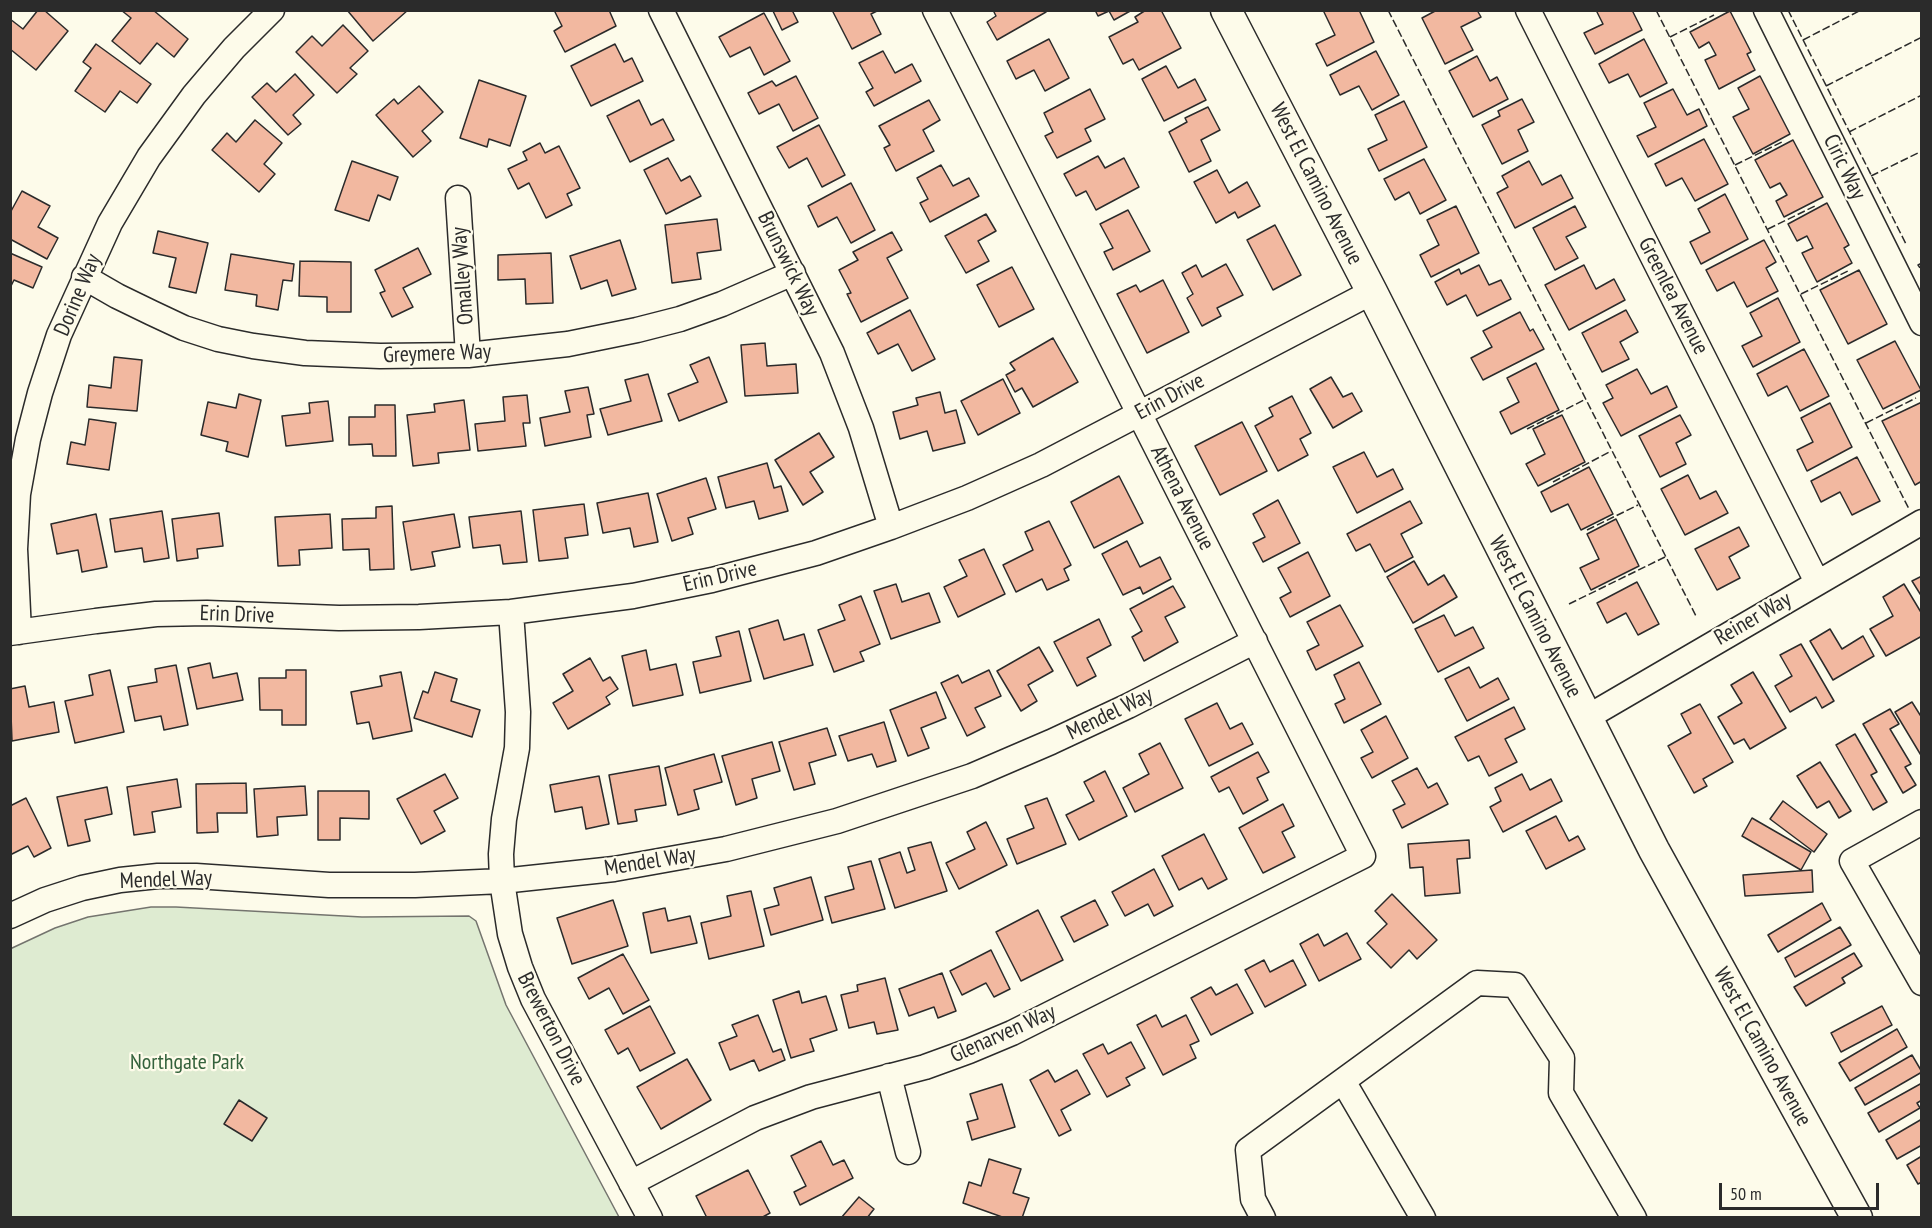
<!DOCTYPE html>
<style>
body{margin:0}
#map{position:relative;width:1932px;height:1228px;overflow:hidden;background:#fdfbea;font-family:"PT Sans Narrow",sans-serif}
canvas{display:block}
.frame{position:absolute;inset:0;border:12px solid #2b2b2b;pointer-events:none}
.scale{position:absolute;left:1719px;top:1183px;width:160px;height:27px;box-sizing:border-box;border:3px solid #2b2b2b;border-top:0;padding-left:8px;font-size:18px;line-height:21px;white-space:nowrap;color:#2b2b2b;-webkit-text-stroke:4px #fdfbea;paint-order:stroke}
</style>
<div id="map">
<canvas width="1932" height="1228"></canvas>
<div class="frame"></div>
<div class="scale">50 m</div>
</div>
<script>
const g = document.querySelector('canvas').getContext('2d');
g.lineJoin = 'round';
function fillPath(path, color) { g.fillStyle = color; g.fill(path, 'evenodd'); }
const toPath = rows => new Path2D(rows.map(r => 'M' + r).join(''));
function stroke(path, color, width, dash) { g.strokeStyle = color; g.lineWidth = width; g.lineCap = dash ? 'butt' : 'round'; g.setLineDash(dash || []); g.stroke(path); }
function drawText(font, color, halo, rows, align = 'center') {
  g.font = font + ' "PT Sans Narrow",sans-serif'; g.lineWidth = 4.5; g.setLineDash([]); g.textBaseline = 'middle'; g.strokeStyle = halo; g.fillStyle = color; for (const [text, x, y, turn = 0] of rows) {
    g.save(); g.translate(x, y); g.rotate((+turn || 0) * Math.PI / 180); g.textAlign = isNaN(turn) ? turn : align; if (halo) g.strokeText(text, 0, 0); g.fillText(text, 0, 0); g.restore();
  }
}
const green = toPath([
 [151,907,176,907,362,917,469,916,476,921,506,1005,619,1217,11,1217,10,949,55,928,88,917,151,907]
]);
fillPath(green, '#deebd1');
stroke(green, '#74746e', 1.5);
const building = toPath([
 [38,10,44,10,68,31,36,70,10,49,10,19,23,29,38,10],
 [121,10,153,10,188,39,174,57,157,43,140,64,112,41,131,18,121,10],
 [347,10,408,10,373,41,347,10],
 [554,10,609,10,616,26,565,52,554,31,562,26,554,10],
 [792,10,798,22,782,30,773,11,792,10],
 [832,10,879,10,871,14,881,34,852,49,832,10],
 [993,10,1046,10,1046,12,997,40,987,22,996,16,993,10],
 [1095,10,1132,10,1114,20,1109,11,1098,16,1095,10],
 [1146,10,1161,10,1181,48,1139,70,1133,59,1123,64,1109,37,1138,22,1135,17,1146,10],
 [1323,10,1359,10,1374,42,1327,66,1316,44,1335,35,1323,10],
 [1437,10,1477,10,1481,17,1461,27,1473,50,1445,64,1422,18,1437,10],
 [1596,10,1632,10,1642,30,1595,54,1584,33,1603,24,1596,10],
 [1730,11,1751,52,1747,54,1755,70,1719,89,1705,60,1716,55,1709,42,1699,48,1690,32,1730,11],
 [764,13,790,61,764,75,750,47,730,57,719,37,764,13],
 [343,25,368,51,350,68,357,74,337,93,296,52,312,36,322,46,343,25],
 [1049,39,1069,78,1045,91,1034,70,1016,79,1007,61,1049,39],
 [1644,39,1667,83,1640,97,1628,74,1609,83,1599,64,1644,39],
 [96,44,151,84,137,103,120,91,105,112,75,91,91,68,83,62,96,44],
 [615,44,624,62,632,58,643,81,591,106,571,66,615,44],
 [883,51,895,73,912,64,921,81,874,106,866,92,873,88,859,63,883,51],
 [1376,51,1399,95,1372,110,1359,86,1340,95,1330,75,1376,51],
 [1477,56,1490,81,1497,77,1508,99,1473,117,1449,71,1477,56],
 [1166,66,1178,88,1195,79,1206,100,1164,121,1142,79,1166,66],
 [295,74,314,95,293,115,301,124,288,135,252,97,267,83,276,92,295,74],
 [796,76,818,118,793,131,779,104,759,114,748,93,772,81,776,86,796,76],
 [1760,76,1790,134,1753,154,1733,117,1749,109,1738,88,1760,76],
 [479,80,526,96,510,146,489,139,487,147,460,138,479,80],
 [419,86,443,112,422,131,431,141,413,157,376,115,394,99,398,104,419,86],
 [1090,89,1105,119,1085,129,1091,141,1057,158,1045,136,1053,132,1044,113,1090,89],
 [1673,89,1687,115,1699,109,1707,126,1648,157,1637,136,1656,127,1644,103,1673,89],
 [1522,99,1534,122,1518,130,1528,151,1502,164,1482,125,1500,116,1498,111,1522,99],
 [639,100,651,125,663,119,674,140,630,162,607,116,639,100],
 [929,100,940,120,923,130,934,151,896,171,884,148,890,145,879,126,929,100],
 [1404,101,1427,147,1379,171,1368,149,1387,140,1375,115,1404,101],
 [1208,107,1220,130,1201,140,1211,161,1189,172,1169,132,1187,122,1185,118,1208,107],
 [255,120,282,143,264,164,275,174,259,192,212,150,227,133,236,142,255,120],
 [819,125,845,175,822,187,807,158,789,168,777,147,819,125],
 [1704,139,1728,184,1695,201,1682,178,1666,186,1655,164,1704,139],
 [1793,140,1823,197,1784,217,1776,201,1787,195,1780,183,1770,188,1755,160,1793,140],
 [540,143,545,153,559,146,580,188,567,194,572,205,546,218,529,183,518,189,508,169,527,160,523,152,540,143],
 [1098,156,1105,168,1124,158,1139,187,1096,210,1086,191,1076,196,1064,174,1098,156],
 [668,158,681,181,690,176,701,196,666,214,644,170,668,158],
 [1424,159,1446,200,1420,214,1409,192,1395,200,1384,179,1424,159],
 [352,161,398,177,390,200,378,195,369,221,335,210,352,161],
 [1529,161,1542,185,1561,175,1573,198,1515,228,1497,193,1508,187,1502,176,1529,161],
 [941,165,953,186,969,178,979,196,930,222,920,203,928,199,917,178,941,165],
 [1217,170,1229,193,1247,182,1260,206,1238,218,1235,212,1216,223,1194,182,1217,170],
 [851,183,875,230,851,243,837,217,818,227,808,206,851,183],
 [22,191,50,206,38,227,58,238,47,259,10,239,10,213,22,191],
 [1725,194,1748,239,1701,264,1690,242,1710,232,1698,209,1725,194],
 [1827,203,1849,245,1844,248,1852,263,1817,282,1802,253,1813,248,1807,236,1797,241,1788,224,1827,203],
 [1456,206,1479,253,1431,277,1420,255,1439,245,1427,220,1456,206],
 [1575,206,1586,227,1566,237,1578,258,1555,270,1533,228,1575,206],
 [1128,210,1150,251,1113,270,1104,252,1113,248,1100,224,1128,210],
 [986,214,996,231,978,241,989,261,966,273,945,236,986,214],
 [717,219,721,250,697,253,701,279,672,283,665,225,717,219],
 [1275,225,1301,275,1273,290,1247,240,1275,225],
 [158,231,208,243,196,293,169,287,176,258,153,253,158,231],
 [892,232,902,250,887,258,908,298,861,322,847,294,851,293,839,270,858,260,853,252,892,232],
 [620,240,636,289,612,296,607,280,581,289,570,256,620,240],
 [1764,240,1776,262,1766,268,1778,291,1747,307,1734,282,1717,291,1706,270,1764,240],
 [418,248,431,274,403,288,413,307,392,317,380,293,385,291,375,270,418,248],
 [10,253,42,267,33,288,14,280,10,288,10,253],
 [551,253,553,303,526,304,525,279,498,280,498,255,551,253],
 [231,254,294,264,292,281,283,280,278,310,256,306,257,295,225,290,231,254],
 [300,261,351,262,351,312,327,312,327,297,299,296,300,261],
 [1226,264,1243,295,1217,308,1221,316,1202,326,1187,298,1193,294,1182,273,1196,265,1202,277,1226,264],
 [1479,265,1489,285,1501,280,1511,299,1477,316,1466,295,1447,305,1435,282,1459,269,1461,274,1479,265],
 [1584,265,1596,289,1614,279,1625,300,1569,330,1545,285,1584,265],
 [1012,267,1034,309,999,327,977,285,1012,267],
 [1859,270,1887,324,1848,344,1820,290,1859,270],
 [1163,280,1189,332,1147,353,1117,294,1136,285,1140,292,1163,280],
 [1778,298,1800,342,1753,367,1742,346,1762,336,1750,313,1778,298],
 [910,310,935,359,912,371,898,344,878,354,867,333,910,310],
 [1626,310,1638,332,1620,342,1629,359,1602,372,1582,333,1626,310],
 [1520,312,1530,331,1533,329,1544,349,1483,380,1471,358,1492,347,1483,331,1520,312],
 [1053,338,1078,382,1033,407,1022,388,1015,392,1006,375,1015,370,1010,363,1053,338],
 [1895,341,1921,390,1883,409,1857,360,1895,341],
 [765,343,767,366,796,364,798,393,745,396,741,345,765,343],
 [1804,349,1829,396,1800,411,1787,386,1768,396,1757,374,1804,349],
 [114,357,142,360,137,411,87,407,89,385,111,388,114,357],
 [709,357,727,402,679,421,668,394,698,382,690,365,709,357],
 [1536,363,1559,410,1511,434,1500,412,1519,402,1507,378,1536,363],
 [1637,369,1651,394,1667,386,1677,407,1621,436,1603,403,1613,398,1606,385,1637,369],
 [648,374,662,421,608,435,600,409,631,401,625,380,648,374],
 [1331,377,1343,397,1352,393,1362,411,1333,428,1310,389,1331,377],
 [1003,379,1020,413,978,435,961,401,1003,379],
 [588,387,594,414,587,415,591,437,545,446,540,418,570,412,565,391,588,387],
 [940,392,945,413,956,410,965,443,933,451,927,431,900,439,893,412,918,405,916,398,940,392],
 [239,394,261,400,248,457,226,451,228,442,201,435,208,402,236,408,239,394],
 [527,395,530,423,523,423,526,446,478,451,475,424,505,421,503,397,527,395],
 [1292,396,1311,433,1300,439,1308,455,1278,471,1255,426,1273,416,1269,408,1292,396],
 [464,400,470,450,438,453,439,463,413,466,407,415,435,412,434,404,464,400],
 [328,401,333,441,286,446,282,416,310,413,309,403,328,401],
 [1922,402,1922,481,1915,485,1882,421,1922,402],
 [1830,403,1852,447,1807,471,1797,450,1813,442,1801,418,1830,403],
 [375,405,395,405,396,456,373,456,372,444,349,445,349,417,375,417,375,405],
 [1562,415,1585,462,1538,486,1526,464,1545,454,1533,429,1562,415],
 [1680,415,1691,435,1676,443,1686,464,1660,477,1639,436,1680,415],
 [89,419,116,423,109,470,67,464,71,442,85,445,89,419],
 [1242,422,1267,471,1220,495,1195,446,1242,422],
 [819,433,834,457,810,472,823,492,803,505,775,460,819,433],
 [1364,452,1377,477,1393,469,1403,489,1357,513,1333,467,1364,452],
 [1857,457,1880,501,1852,515,1840,492,1821,502,1811,481,1857,457],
 [767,463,774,488,781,486,788,511,759,519,754,501,726,508,718,477,767,463],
 [1589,467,1613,514,1581,530,1568,504,1551,512,1541,492,1589,467],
 [1688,475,1700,499,1716,491,1728,513,1685,535,1661,489,1688,475],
 [1119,476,1143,523,1094,548,1071,502,1119,476],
 [706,478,716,509,688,518,693,534,672,541,657,494,706,478],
 [648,493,658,542,634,547,630,528,603,533,597,503,648,493],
 [1278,500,1300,543,1263,562,1253,543,1265,537,1253,514,1278,500],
 [1410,501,1422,523,1401,534,1413,557,1385,572,1370,544,1356,551,1347,534,1410,501],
 [584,504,588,535,565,538,568,558,539,561,533,510,584,504],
 [392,506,394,569,370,570,369,549,343,550,342,519,376,518,376,507,392,506],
 [162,511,169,558,144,562,142,548,115,552,110,519,162,511],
 [521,511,527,562,503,564,500,545,473,548,469,517,521,511],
 [219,513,223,546,197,549,198,558,177,561,172,519,219,513],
 [96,514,107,567,82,572,78,550,57,554,51,524,96,514],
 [330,514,332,548,299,550,300,565,278,566,275,517,330,514],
 [454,514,460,547,432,552,435,566,411,570,403,522,454,514],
 [1616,519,1639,566,1591,590,1580,568,1599,559,1587,534,1616,519],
 [1049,521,1071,565,1064,569,1069,580,1047,590,1042,579,1016,592,1003,565,1033,550,1025,532,1049,521],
 [1739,527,1749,546,1729,557,1740,578,1717,590,1695,549,1739,527],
 [1127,541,1140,567,1160,557,1171,579,1143,594,1140,587,1123,595,1102,554,1127,541],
 [984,549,1005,594,958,617,944,587,967,576,959,560,984,549],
 [1308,552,1330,596,1290,617,1280,598,1291,592,1278,568,1308,552],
 [1414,561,1428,585,1444,575,1457,597,1413,623,1387,577,1414,561],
 [1922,576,1922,597,1912,581,1922,576],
 [1637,582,1659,624,1638,635,1626,613,1607,623,1597,603,1637,582],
 [896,584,902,602,929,593,940,622,891,639,874,591,896,584],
 [1904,584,1922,614,1922,636,1886,656,1870,629,1893,616,1883,597,1904,584],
 [1173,586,1185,607,1165,617,1178,642,1144,661,1132,637,1142,631,1130,609,1173,586],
 [861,596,880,644,860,652,864,661,834,672,818,630,845,620,839,605,861,596],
 [1340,605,1363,646,1316,670,1307,651,1319,645,1307,622,1340,605],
 [1444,615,1455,636,1473,627,1484,648,1438,672,1415,629,1444,615],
 [1099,619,1111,645,1087,658,1096,676,1077,686,1054,642,1099,619],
 [778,620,784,640,804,634,813,665,764,679,749,629,778,620],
 [1830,629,1842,649,1863,636,1874,656,1833,680,1810,641,1830,629],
 [739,631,751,681,700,693,693,662,721,656,716,637,739,631],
 [1801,644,1834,701,1822,708,1816,697,1790,712,1775,686,1792,676,1780,655,1801,644],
 [1039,647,1053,671,1028,685,1037,701,1021,711,997,671,1039,647],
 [646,650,650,670,676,664,683,695,633,706,622,656,646,650],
 [590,658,603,681,610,677,618,689,606,697,610,704,568,729,553,703,573,691,563,674,590,658],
 [1359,662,1381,704,1344,723,1335,704,1345,699,1334,675,1359,662],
 [210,663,213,678,237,673,243,700,197,709,188,668,210,663],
 [176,665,188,725,164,730,161,716,135,721,128,687,157,682,155,669,176,665],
 [1469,667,1480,688,1498,678,1509,699,1467,721,1445,679,1469,667],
 [110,670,124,732,75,743,65,701,93,695,89,675,110,670],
 [286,670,306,670,306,725,282,725,282,710,260,710,259,678,286,678,286,670],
 [989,670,1001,696,975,708,985,727,967,736,941,683,958,675,962,683,989,670],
 [401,672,412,731,373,739,369,722,357,724,351,692,382,686,380,676,401,672],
 [435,672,457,679,451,701,480,710,472,737,414,718,423,691,428,693,435,672],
 [1753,672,1786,728,1750,749,1744,739,1734,744,1718,717,1742,703,1731,685,1753,672],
 [25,686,29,707,54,702,59,732,12,741,10,689,25,686],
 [936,692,946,718,921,728,929,748,908,756,890,710,936,692],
 [1912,702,1922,718,1922,757,1895,712,1912,702],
 [1217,703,1230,729,1242,723,1253,744,1209,766,1185,719,1217,703],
 [1700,704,1733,762,1703,779,1707,786,1694,793,1668,746,1691,733,1681,714,1700,704],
 [1514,707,1525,729,1505,739,1517,762,1489,776,1479,756,1468,761,1455,737,1514,707],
 [1890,709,1899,724,1890,729,1911,764,1905,767,1916,785,1903,793,1863,724,1890,709],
 [1386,716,1408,758,1372,778,1361,758,1373,752,1361,730,1386,716],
 [884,722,896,761,877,767,872,754,848,761,839,736,884,722],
 [827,728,836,755,809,763,815,784,794,790,779,742,827,728],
 [1855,734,1877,772,1871,775,1887,802,1873,810,1836,745,1855,734],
 [772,742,780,771,752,779,757,798,736,805,722,756,772,742],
 [1160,743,1183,788,1135,812,1123,788,1149,774,1139,754,1160,743],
 [1258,752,1269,772,1257,778,1268,800,1243,814,1229,787,1219,792,1211,777,1258,752],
 [714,754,722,782,694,790,699,809,678,815,665,768,714,754],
 [1820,762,1851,811,1839,818,1829,801,1817,808,1797,776,1820,762],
 [659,766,666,805,635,810,637,821,618,824,609,775,659,766],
 [1417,768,1428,788,1437,783,1448,804,1402,828,1393,810,1405,804,1392,781,1417,768],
 [1105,771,1127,816,1079,840,1066,815,1094,801,1084,782,1105,771],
 [445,774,458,798,434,811,445,831,421,844,397,799,445,774],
 [1522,774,1530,790,1551,779,1562,801,1503,832,1490,807,1501,801,1495,788,1522,774],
 [599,776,609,824,586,829,582,807,555,812,550,785,599,776],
 [177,779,181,807,152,812,155,832,134,835,127,787,177,779],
 [246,783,247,813,217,813,218,832,197,833,196,784,246,783],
 [305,786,307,815,277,817,278,835,257,837,254,789,305,786],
 [107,787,112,814,85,820,90,841,68,846,57,797,107,787],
 [318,791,369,791,369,819,340,818,340,840,318,840,318,791],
 [26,798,51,848,34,857,28,846,10,855,10,806,26,798],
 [1047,798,1066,844,1017,864,1007,839,1034,828,1025,806,1047,798],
 [1783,801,1827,834,1814,852,1770,819,1783,801],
 [1283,804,1294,826,1282,832,1295,857,1263,873,1239,828,1283,804],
 [1556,816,1569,841,1578,836,1585,849,1546,869,1526,831,1556,816],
 [1752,818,1811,852,1801,870,1742,836,1752,818],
 [986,822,1007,865,959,889,946,863,975,849,967,832,986,822],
 [1204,834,1227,879,1208,889,1202,878,1179,890,1162,856,1204,834],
 [1469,840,1470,858,1457,859,1460,893,1425,896,1423,867,1410,868,1408,844,1469,840],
 [931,842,947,891,895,908,879,859,900,852,907,873,915,870,908,848,931,842],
 [871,861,885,909,832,923,825,897,854,889,848,867,871,861],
 [1154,869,1173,906,1154,916,1148,904,1125,916,1112,892,1154,869],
 [1812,870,1813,892,1745,896,1743,875,1812,870],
 [811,877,823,920,771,935,764,909,779,905,774,888,811,877],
 [751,891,764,946,709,959,701,923,731,916,727,896,751,891],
 [1392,894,1437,940,1417,959,1409,950,1391,968,1367,943,1387,924,1375,911,1392,894],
 [613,900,628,946,572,964,557,918,613,900],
 [1095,900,1108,925,1074,942,1061,917,1095,900],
 [1822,903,1831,920,1778,952,1768,935,1822,903],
 [665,908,668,921,690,916,697,943,651,953,643,913,665,908],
 [1038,910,1063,960,1021,981,996,932,1038,910],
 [1840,927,1851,945,1795,977,1785,958,1840,927],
 [1347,933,1361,959,1319,981,1300,944,1318,934,1324,946,1347,933],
 [991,950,1010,989,994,997,986,983,962,995,950,971,991,950],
 [1854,953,1862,966,1842,978,1845,983,1806,1006,1794,987,1854,953],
 [623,954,649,1000,623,1014,609,988,589,999,578,978,623,954],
 [1264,960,1270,972,1293,960,1306,985,1265,1007,1245,970,1264,960],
 [942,973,956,1011,938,1018,934,1007,909,1016,899,989,942,973],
 [885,978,898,1030,877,1034,874,1022,849,1028,841,995,858,991,857,985,885,978],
 [1237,984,1253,1013,1211,1035,1191,998,1211,987,1216,995,1237,984],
 [799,991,802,1003,826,996,837,1030,810,1039,814,1051,791,1058,773,1000,799,991],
 [650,1006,675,1053,640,1071,628,1048,618,1054,605,1030,650,1006],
 [1882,1006,1892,1025,1841,1052,1831,1033,1882,1006],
 [758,1015,773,1052,781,1049,785,1060,759,1071,754,1060,730,1070,719,1043,737,1036,732,1025,758,1015],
 [1156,1015,1162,1027,1186,1015,1199,1041,1190,1045,1196,1058,1163,1075,1137,1025,1156,1015],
 [1897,1029,1907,1047,1850,1081,1839,1063,1897,1029],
 [1131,1042,1145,1068,1126,1078,1130,1085,1107,1097,1083,1054,1103,1044,1108,1054,1131,1042],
 [1912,1055,1922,1072,1865,1105,1855,1088,1912,1055],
 [687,1059,711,1100,661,1129,637,1087,687,1059],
 [1048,1070,1055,1082,1077,1070,1090,1094,1061,1110,1071,1130,1059,1136,1030,1080,1048,1070],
 [1922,1083,1922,1100,1917,1103,1920,1108,1879,1132,1868,1113,1922,1083],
 [1002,1084,1015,1127,972,1140,967,1122,978,1119,970,1094,1002,1084],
 [239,1100,267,1118,252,1141,224,1124,239,1100],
 [1922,1119,1922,1145,1897,1159,1886,1140,1922,1119],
 [821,1141,833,1165,844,1160,853,1178,800,1205,794,1192,806,1186,791,1156,821,1141],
 [1922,1156,1922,1182,1918,1184,1907,1165,1922,1156],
 [989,1159,1021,1169,1013,1193,1029,1198,1022,1218,1005,1218,963,1203,969,1182,981,1186,989,1159],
 [748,1170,770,1213,761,1218,707,1218,696,1196,748,1170],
 [859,1197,874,1209,867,1218,841,1218,859,1197]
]);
fillPath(building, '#f2b8a0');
stroke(building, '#2b2b2b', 1.5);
const minor = toPath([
 [661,10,832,353,861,428,891,527],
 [1528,10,1817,582],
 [1766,10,1922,323],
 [458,198,468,355],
 [84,277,117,296,152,313,184,328,218,339,253,346,305,353,380,356,468,355,568,344,637,330,680,319,722,304,793,273],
 [511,612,518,712,517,748,504,819,501,854,502,881,510,934,520,967,533,999,650,1218],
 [19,632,15,549,18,494,28,439,40,393,59,335,110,223,149,157,194,95,234,48,272,10],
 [10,633,96,621,156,614,207,613,339,618,419,617,511,612,633,596,712,580,816,553,891,527,967,498,1041,465,1372,292],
 [1586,718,1922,522],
 [1922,822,1852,861,1922,983],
 [10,916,45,900,82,888,120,880,158,876,196,876,329,885,415,885,502,881,614,869,726,849,837,821,972,776,1051,742,1128,706,1255,641],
 [889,1076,908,1152],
 [1343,1081,1423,1218],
 [631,1183,755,1118,811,1097,925,1067,969,1051,1012,1033,1363,856,935,10],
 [1263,1218,1253,1199,1248,1150,1477,983,1515,985,1562,1058,1561,1093,1634,1218]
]);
const major = toPath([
 [1226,10,1372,292,1654,850,1857,1218]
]);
stroke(minor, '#2b2b2b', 27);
stroke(major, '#2b2b2b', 33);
stroke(minor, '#fdfbea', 24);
stroke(major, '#fdfbea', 30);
stroke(toPath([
 [1388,10,1697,618],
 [1656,10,1909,509],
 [1788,10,1906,244],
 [1670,37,1714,15],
 [1803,40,1861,10],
 [1826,86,1922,37],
 [1849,132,1922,95],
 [1735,165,1784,141],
 [1871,176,1922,151],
 [1768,229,1817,205],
 [1922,263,1918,265,1922,271],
 [1801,294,1848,271],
 [1866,423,1916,398],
 [1527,429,1584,400],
 [1553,482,1611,451],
 [1587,530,1638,505],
 [1569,604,1665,557]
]), '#2b2b2b', 1.5, [8, 3]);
drawText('22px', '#2b2b2b', '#fdfbea', [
 ["Ciric Way",1844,167,64],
 ["West El Camino Avenue",1316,184,63],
 ["Brunswick Way",788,264,64],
 ["Omalley Way",463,276,-94],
 ["Dorine Way",78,295,-67],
 ["Greenlea Avenue",1673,296,63],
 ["Greymere Way",437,354,-2],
 ["Erin Drive",1170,397,-28],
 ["Athena Avenue",1182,498,63],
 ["Erin Drive",720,577,-13],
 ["Erin Drive",237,615,2],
 ["West El Camino Avenue",1535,617,63],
 ["Reiner Way",1753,619,-30],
 ["Mendel Way",1110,714,-26],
 ["Mendel Way",650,862,-9],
 ["Mendel Way",166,880,-2],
 ["Brewerton Drive",551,1029,63],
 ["Glenarven Way",1003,1034,-24],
 ["West El Camino Avenue",1762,1047,61]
]);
drawText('22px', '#34623c', '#fdfbea', [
 ["Northgate Park",187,1063]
]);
</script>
